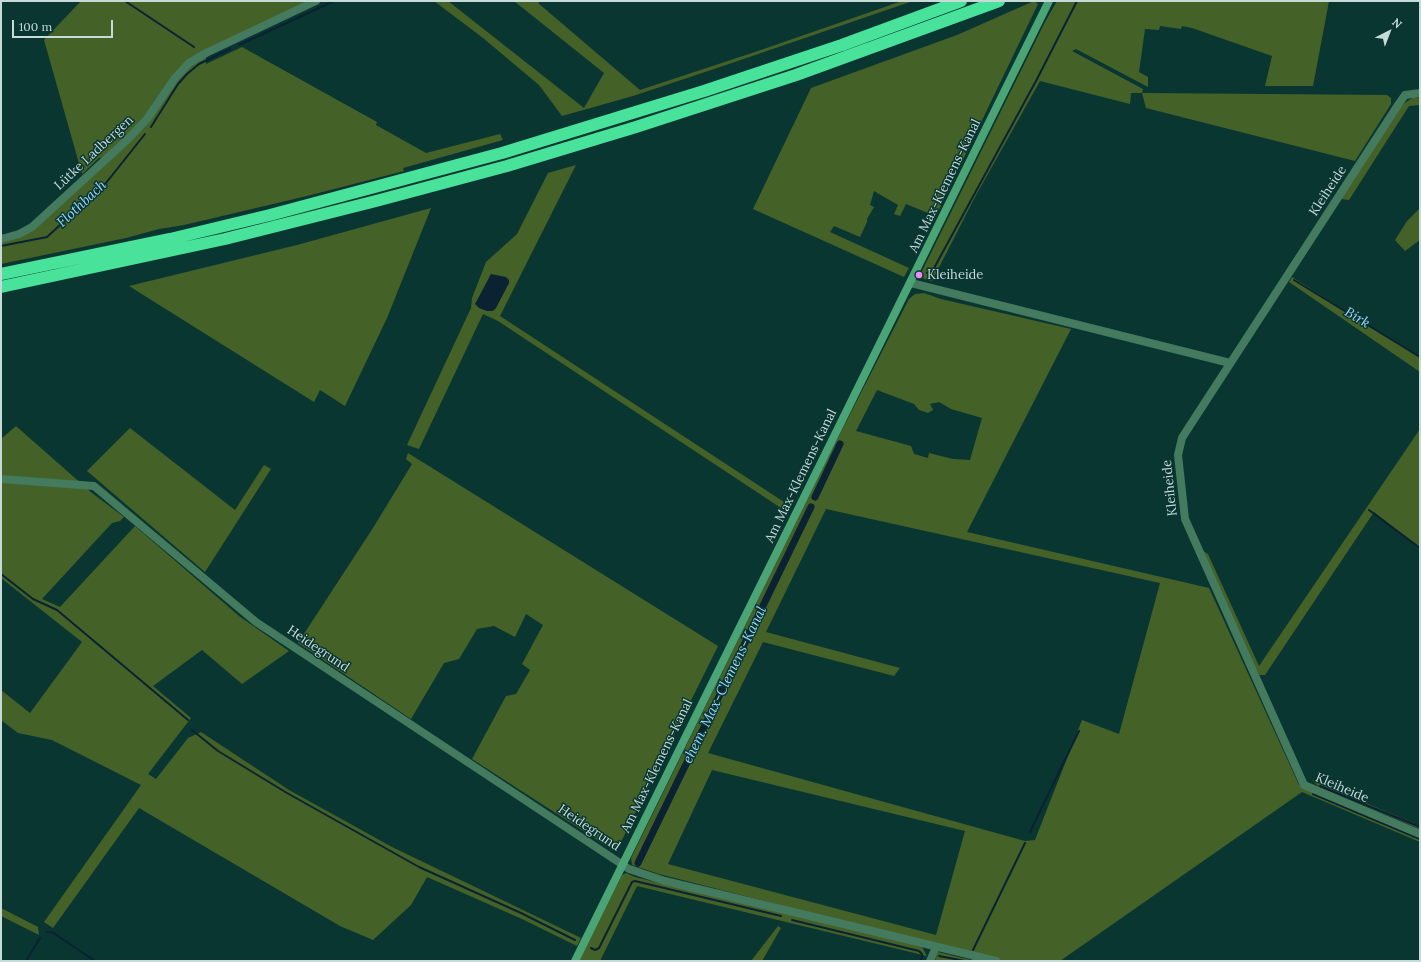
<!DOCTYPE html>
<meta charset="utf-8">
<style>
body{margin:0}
#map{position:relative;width:1421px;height:962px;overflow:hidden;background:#0a3632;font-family:Lora,serif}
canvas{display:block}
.frame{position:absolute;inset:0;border:2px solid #c6dbd8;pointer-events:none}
.north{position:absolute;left:1369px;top:12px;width:40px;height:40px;-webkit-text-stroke:3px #0a3632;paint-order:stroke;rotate:42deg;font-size:11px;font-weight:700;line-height:16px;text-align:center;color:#c6dbd8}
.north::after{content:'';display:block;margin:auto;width:14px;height:18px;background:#c6dbd8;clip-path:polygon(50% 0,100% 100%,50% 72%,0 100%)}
.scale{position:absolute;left:12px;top:20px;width:101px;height:18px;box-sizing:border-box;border:2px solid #c6dbd8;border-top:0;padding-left:5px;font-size:12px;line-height:14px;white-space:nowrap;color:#c6dbd8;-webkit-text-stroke:3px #0a3632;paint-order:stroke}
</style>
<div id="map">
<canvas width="1421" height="962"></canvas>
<div class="frame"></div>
<div class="north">N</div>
<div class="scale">100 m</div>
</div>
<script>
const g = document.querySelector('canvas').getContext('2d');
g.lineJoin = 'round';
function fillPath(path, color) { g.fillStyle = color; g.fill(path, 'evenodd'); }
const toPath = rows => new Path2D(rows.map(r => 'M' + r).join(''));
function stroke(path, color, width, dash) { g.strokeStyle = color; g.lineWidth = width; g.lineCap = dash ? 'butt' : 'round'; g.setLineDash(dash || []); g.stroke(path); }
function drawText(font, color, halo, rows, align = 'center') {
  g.font = font + ' Lora,serif'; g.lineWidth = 3; g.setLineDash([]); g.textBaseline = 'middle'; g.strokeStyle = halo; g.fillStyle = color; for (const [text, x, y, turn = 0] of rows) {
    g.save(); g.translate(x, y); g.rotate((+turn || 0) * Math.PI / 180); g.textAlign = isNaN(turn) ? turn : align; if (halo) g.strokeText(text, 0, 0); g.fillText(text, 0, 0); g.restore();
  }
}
fillPath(toPath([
 [81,1,309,1,200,53,142,122,101,160,100,157,82,174,44,40],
 [434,1,448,1,584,108,604,73,514,1,540,1,538,3,640,90,758,51,902,1,913,1,723,66,633,96,562,116,539,85,483,38],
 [1034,1,1038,4,933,222,928,226,928,213,906,204,900,216,894,214,898,205,874,191,870,205,874,207,867,219,867,222,860,237,834,226,830,232,909,268,904,277,753,209,811,88,957,35],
 [1057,1,1329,1,1313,86,1265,86,1272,56,1192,28,1182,26,1181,29,1160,26,1159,30,1145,29,1139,72,1148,77,1148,87,1076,49,1072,51,1143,89,1142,93,1387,95,1391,98,1391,104,1355,161,1146,108,1142,93,1131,93,1130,104,1040,81,975,197,932,281,924,279,921,273,1045,22],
 [242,47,377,122,376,125,426,153,500,134,503,140,403,168,404,171,307,196,184,225,159,229,126,238,1,264,1,241,12,239,102,166,182,73,206,55,206,64],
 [1414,97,1420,98,1420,105,1409,106,1349,200,1341,199,1403,104],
 [576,165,500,316,787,504,784,510,498,321,483,314,419,449,407,445,471,308,472,298,486,262,517,234,548,173],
 [431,208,387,318,345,406,320,390,314,402,129,286,297,245],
 [1420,208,1420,240,1405,251,1395,240,1407,221],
 [1292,277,1420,358,1420,372,1289,282],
 [924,293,941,299,1071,329,967,532,1209,588,1299,785,1420,836,1420,842,1302,792,1060,961,935,961,938,952,971,960,974,952,968,953,659,874,632,865,631,858,824,465,909,299,915,294],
 [877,390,914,404,919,410,928,413,933,410,930,404,939,402,951,409,982,418,970,460,953,459,929,453,928,458,914,454,911,446,856,431],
 [826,509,1160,583,1119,734,1082,720,1035,840,1025,841,708,753,763,642,894,676,900,668,766,632],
 [712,770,965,831,936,935,668,864],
 [16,426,92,493,124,517,120,521,112,523,42,599,60,607,135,526,239,616,289,651,242,684,202,650,153,686,191,718,148,774,156,779,188,738,201,732,289,790,392,847,581,938,577,946,522,919,427,877,411,905,373,940,340,926,139,808,53,928,44,922,141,785,52,740,18,733,1,720,1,690,30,713,82,642,1,578,1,439],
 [130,428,235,510,264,465,271,469,205,572,87,471],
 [1420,429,1420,548,1374,512,1265,675,1259,675,1203,551,1208,554,1259,666],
 [408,453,718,646,616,852,472,759,506,696,516,694,530,670,522,664,543,625,526,614,515,637,494,626,477,629,459,659,444,663,411,719,298,643,373,528,412,464,406,459],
 [1312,780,1420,826,1420,829,1317,785],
 [626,873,635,877,916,945,922,947,927,956,637,886,600,961,579,961,622,875],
 [1,908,38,927,39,935,1,916],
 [778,926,781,928,762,961,751,961]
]), '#446227');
fillPath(toPath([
 [491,274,506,277,509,280,509,283,496,308,493,311,487,311,479,308,475,304]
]), '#0a2231');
stroke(toPath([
 [125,1,194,47],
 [239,45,334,1],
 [151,127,178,84,187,74,199,64,230,49],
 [1,246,47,237,106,183,145,134],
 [927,273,933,270,1036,81,1077,1],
 [1294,280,1420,357],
 [1369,510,1420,548],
 [1,574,33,599,57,610,188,720],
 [192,730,218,751,287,793,419,867,521,913,575,940],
 [1320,786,1420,827],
 [1313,794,1420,839],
 [1030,832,1079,731],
 [792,920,919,951,922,954,921,961],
 [47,932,52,932,95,961],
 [591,948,595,950,599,948,632,882,635,881,781,916],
 [973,950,1025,843],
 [939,956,965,961],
 [26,961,40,938]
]), '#0a2231', 2);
stroke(toPath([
 [815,497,840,444],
 [638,863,811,507]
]), '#0a2231', 7);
stroke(toPath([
 [1420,93,1405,95,1398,105,1189,427,1182,438,1178,455,1185,519,1304,785,1420,834],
 [1,239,19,234,32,227,128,139,147,119,175,78,189,63,206,53,316,1],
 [911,283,1230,363],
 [1,479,94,486,256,622,629,869,665,881,996,961],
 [930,961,936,947]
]), '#447a5d', 8);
stroke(toPath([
 [575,961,1049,1]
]), '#4aa476', 8);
stroke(toPath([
 [1,274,170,239,270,215,502,153,704,91,842,45,961,1],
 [1,287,225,239,376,201,507,166,636,127,796,75,999,1]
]), '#48e29a', 12);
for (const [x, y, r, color] of [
 [919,275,4,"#ea8dfd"]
]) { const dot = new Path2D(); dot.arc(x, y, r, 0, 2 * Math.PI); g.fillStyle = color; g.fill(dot); stroke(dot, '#0a3632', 1.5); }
drawText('13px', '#c6dbd8', '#0a3632', [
 ["Lütke Ladbergen",94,153,-43],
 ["Am Max-Klemens-Kanal",945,186,-64],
 ["Kleiheide",1328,191,-57],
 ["Am Max-Klemens-Kanal",801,476,-64],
 ["Kleiheide",1170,488,-96],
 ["Heidegrund",318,649,34],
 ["Am Max-Klemens-Kanal",657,766,-64],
 ["Kleiheide",1342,788,23],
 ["Heidegrund",589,828,34]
]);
drawText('13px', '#c6dbd8', '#0a3632', [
 ["Kleiheide",927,275]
], 'left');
drawText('italic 14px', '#9bd4fb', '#0a3632', [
 ["Flothbach",82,204,-43],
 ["Birk",1357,318,31],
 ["ehem. Max-Clemens-Kanal",725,685,-64]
]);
</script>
